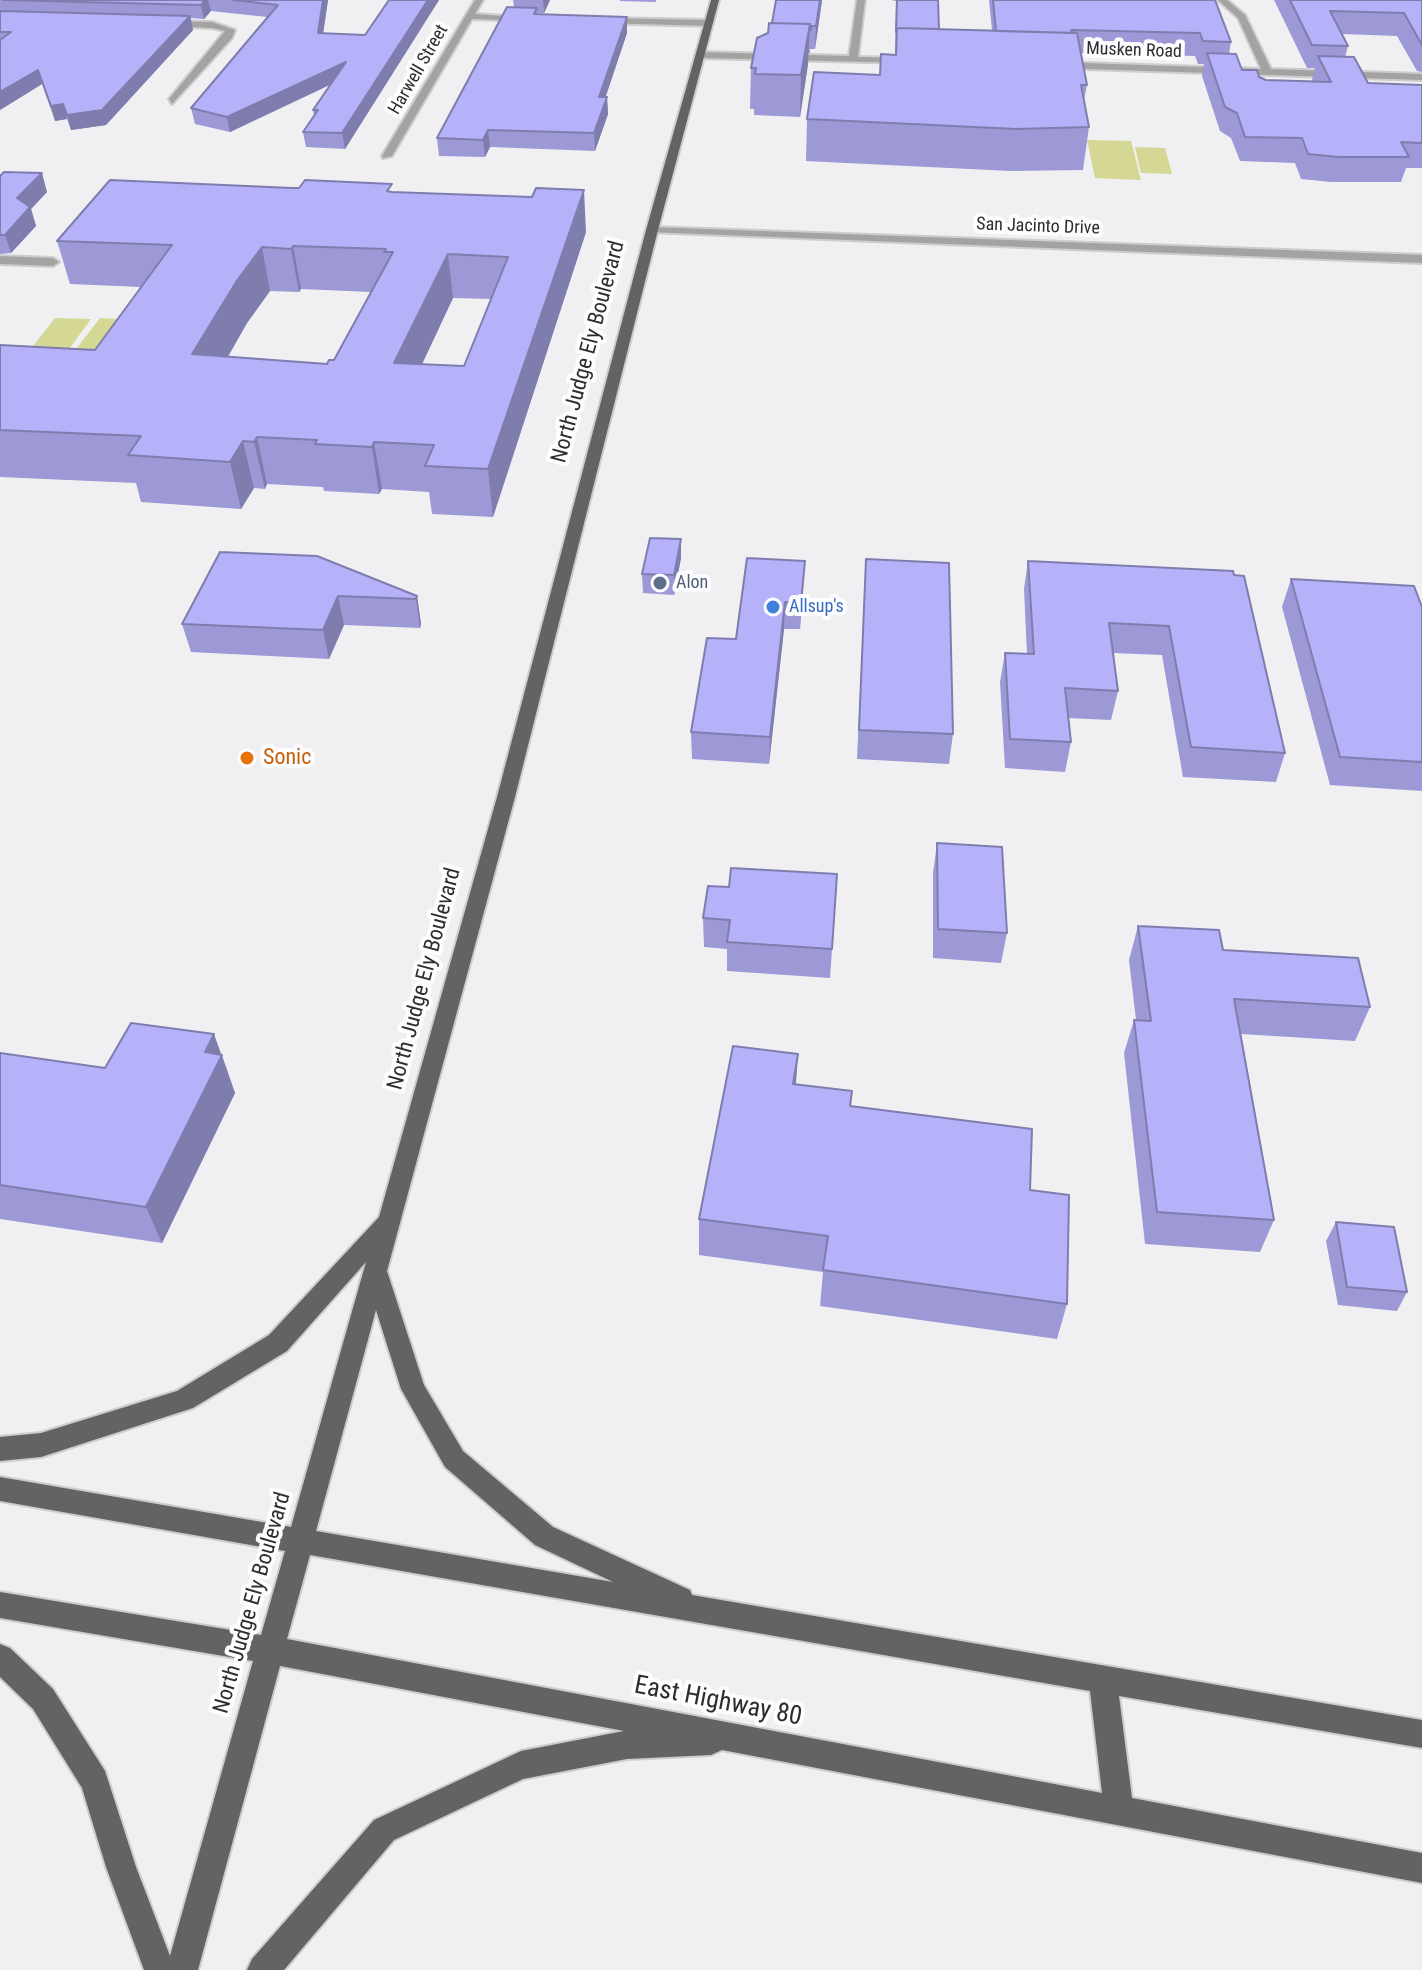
<!DOCTYPE html>
<style>
body{margin:0}
canvas{display:block;background:#f0f0f3}
</style>
<canvas width="1422" height="1970"></canvas>
<script>
const g = document.querySelector('canvas').getContext('2d');
g.lineJoin = 'round';
function fillPath(path, color) { g.fillStyle = color; g.fill(path, 'evenodd'); }
const toPath = rows => new Path2D(rows.map(r => 'M' + r).join(''));
function stroke(path, color, width, dash) { g.strokeStyle = color; g.lineWidth = width; g.lineCap = dash ? 'butt' : 'round'; g.setLineDash(dash || []); g.stroke(path); }
function drawText(font, color, halo, rows, align = 'center') {
  g.font = font + ' "Roboto Condensed",sans-serif'; g.lineWidth = 8; g.setLineDash([]); g.textBaseline = 'middle'; g.strokeStyle = halo; g.fillStyle = color; for (const [text, x, y, turn = 0] of rows) {
    g.save(); g.translate(x, y); g.rotate((+turn || 0) * Math.PI / 180); g.textAlign = isNaN(turn) ? turn : align; if (halo) g.strokeText(text, 0, 0); g.fillText(text, 0, 0); g.restore();
  }
}
fillPath(toPath([
 [1087,140,1131,141,1141,180,1095,178],
 [1135,147,1165,148,1172,174,1141,173],
 [55,318,91,319,64,356,27,354],
 [100,318,150,321,122,360,70,357]
]), '#d4d894');
const minor = toPath([
 [475,0,483,0,475,14,533,18,529,21,472,19,392,156,383,158,382,156,475,0],
 [857,0,865,0,858,57,908,58,911,63,700,58,695,55,700,52,849,56,857,0],
 [1218,0,1227,0,1245,15,1271,69,1422,74,1422,80,1056,68,1051,65,1056,62,1261,69,1238,18,1218,0],
 [598,18,709,20,713,23,709,26,601,23,598,18],
 [165,21,212,22,235,30,232,38,172,104,169,99,225,31,212,28,168,26,165,21],
 [652,227,1422,255,1422,263,648,232,648,228,652,227],
 [0,256,53,258,59,262,53,266,0,264,0,256]
]);
const major = toPath([
 [711,0,719,0,658,230,515,797,387,1271,424,1385,463,1451,553,1527,690,1590,692,1595,1422,1720,1422,1748,1119,1696,1132,1798,1422,1853,1422,1883,722,1750,711,1755,627,1759,523,1779,394,1840,284,1970,247,1970,252,1959,374,1820,521,1751,624,1731,280,1666,198,1970,144,1970,106,1867,82,1788,33,1709,0,1677,0,1644,10,1648,53,1689,105,1771,136,1867,170,1956,253,1661,0,1618,0,1592,261,1635,285,1551,0,1501,0,1477,291,1527,366,1262,287,1351,193,1408,41,1457,0,1461,0,1437,41,1433,177,1391,269,1335,379,1217,497,797,646,230,711,0],
 [376,1310,401,1389,445,1467,535,1545,613,1582,316,1531,376,1310],
 [310,1555,1090,1691,1102,1793,287,1639,310,1555]
]);
stroke(minor, '#cdcdd0', 4);
stroke(major, '#cdcdd0', 4);
fillPath(minor, '#a4a3a2');
fillPath(major, '#656361');
fillPath(toPath([
 [0,0,328,0,323,33,365,35,389,0,439,0,345,149,306,147,303,132,314,116,313,110,330,85,230,132,195,124,191,108,267,17,211,11,204,19,191,18,193,30,106,125,71,130,67,119,55,121,42,84,0,110],
 [513,0,550,0,544,13,538,13,538,14,627,33,605,97,607,97,608,114,595,151,490,147,485,157,439,156,437,138,514,7],
 [620,0,656,0,656,2,620,1],
 [822,0,815,49,810,49,810,53,808,53,808,64,800,117,754,115,754,109,750,109,751,68,772,23],
 [891,0,938,0,939,29,992,30,989,0,1215,0,1231,42,1229,54,1242,70,1266,80,1313,81,1312,80,1315,68,1307,68,1274,0,1422,0,1422,72,1417,71,1397,36,1342,34,1348,46,1345,57,1368,83,1422,85,1422,168,1406,168,1401,182,1331,182,1301,179,1295,163,1240,161,1231,138,1220,131,1202,76,1204,64,1198,64,1195,56,1081,53,1087,85,1084,100,1089,127,1083,170,1010,171,806,161,807,119,880,75,895,55,896,1],
 [0,176,47,192,31,209,36,226,11,253,0,254],
 [292,188,393,192,586,232,493,517,432,514,429,492,382,489,379,494,324,491,323,487,267,484,265,489,254,488,241,509,141,502,136,483,0,477,0,345,95,350,141,287,70,284,57,241],
 [301,289,371,292,334,360,327,364,228,357,247,323,270,291,299,292],
 [453,298,491,299,464,366,422,364],
 [220,552,417,596,421,624,420,628,344,625,329,659,191,652,182,624],
 [681,558,674,595,643,593,642,574],
 [866,559,953,734,949,764,857,759],
 [805,561,800,629,784,629,769,764,692,759,691,732,736,639],
 [1028,561,1233,571,1285,753,1276,782,1183,777,1162,655,1113,653,1118,691,1111,720,1068,718,1071,742,1065,772,1005,768,1000,682,1005,653,1027,654,1024,589],
 [1291,579,1422,607,1422,791,1330,785,1282,607],
 [937,843,1007,933,1001,963,933,958,933,873],
 [708,886,832,949,830,978,727,971,727,949,704,947,703,918],
 [1138,926,1223,950,1370,1007,1355,1041,1241,1034,1274,1220,1260,1252,1145,1244,1124,1053,1134,1020,1136,1020,1129,960],
 [0,1053,105,1068,222,1055,235,1093,162,1243,0,1219],
 [798,1054,796,1084,852,1091,850,1106,1030,1190,1067,1304,1057,1339,820,1306,823,1272,699,1255,699,1219],
 [1336,1222,1407,1292,1397,1311,1338,1305,1326,1241]
]), '#9c99d6');
fillPath(toPath([
 [205,0,208,0,211,11,204,19,201,5],
 [323,0,328,0,321,48,318,33],
 [428,0,439,0,345,149,342,133],
 [543,0,550,0,544,13],
 [820,0,822,0,815,49,816,26],
 [190,16,193,30,106,125,71,130,67,115],
 [627,17,627,33,600,114,599,97],
 [810,24,808,64,800,117,801,75],
 [346,62,348,76,230,132,227,117],
 [38,70,42,84,0,110,0,92],
 [607,97,608,114,595,151,594,133],
 [63,104,67,119,55,121,51,106],
 [488,130,490,147,485,157,483,140],
 [42,173,47,192,31,209,36,226,11,253,5,235,17,198],
 [584,190,586,232,493,517,488,469],
 [293,246,301,289,299,292,291,249],
 [262,247,270,291,247,323,203,399,192,354,238,279],
 [448,254,453,298,401,409,394,363],
 [257,437,267,484,265,489,254,442],
 [243,441,254,488,241,509,230,462],
 [374,442,382,489,379,494,372,447],
 [681,539,681,558,674,595,674,575],
 [805,561,803,587,800,629,801,603],
 [338,596,344,625,329,659,323,630],
 [417,596,421,624,420,628,416,599],
 [785,602,784,629,769,764,770,737],
 [214,1034,235,1093,162,1243,146,1207,205,1052],
 [798,1054,795,1092,793,1084]
]), '#7f7dae');
const building = toPath([
 [3,0,205,0,201,5,3,0],
 [233,0,323,0,318,33,365,35,389,0,428,0,342,133,303,132,318,110,313,110,346,62,227,117,191,108,278,5,233,0],
 [776,0,820,0,816,26,811,26,811,30,809,30,810,24,772,23,776,0],
 [897,0,938,0,939,29,897,28,896,32,897,0],
 [993,0,1215,0,1231,42,1203,41,1200,33,1071,30,1072,33,996,31,993,0],
 [1290,0,1422,0,1422,45,1404,13,1330,11,1348,46,1312,45,1290,0],
 [507,7,537,8,534,14,627,17,599,97,607,97,594,133,488,130,483,140,437,138,507,7],
 [0,11,190,16,102,110,67,115,63,104,51,106,38,70,0,92,0,40,11,32,0,32,0,11],
 [769,23,810,24,801,75,755,74,756,68,751,68,757,38,768,33,769,23],
 [897,28,1077,33,1087,85,1081,85,1089,127,1016,129,807,119,814,72,880,75,881,54,896,55,897,28],
 [1207,53,1236,54,1242,70,1257,70,1259,77,1266,80,1331,82,1318,56,1354,57,1368,83,1422,85,1422,143,1401,142,1409,157,1338,157,1308,154,1302,138,1245,137,1237,113,1225,107,1207,53],
 [4,172,42,173,17,198,30,207,5,235,0,235,0,176,4,172],
 [110,180,292,188,299,188,305,180,392,184,387,191,392,192,532,197,536,188,584,190,488,469,425,466,434,445,374,442,372,447,315,444,317,440,257,437,254,442,243,441,230,462,128,455,141,436,0,430,0,345,95,350,172,245,57,241,110,180],
 [293,246,386,249,384,252,393,252,334,360,329,360,327,364,192,354,238,279,262,247,291,249,293,246],
 [448,254,508,257,464,366,394,363,448,254],
 [650,538,681,539,674,575,642,574,650,538],
 [220,552,317,556,417,596,416,599,338,596,323,630,182,624,220,552],
 [747,558,805,561,801,603,785,602,770,737,691,732,707,638,736,639,747,558],
 [866,559,949,563,953,734,859,730,866,559],
 [1028,561,1233,571,1234,575,1244,576,1285,753,1191,747,1169,626,1109,623,1118,691,1065,688,1071,742,1010,739,1005,653,1034,654,1028,561],
 [1291,579,1414,586,1422,607,1422,762,1340,757,1291,579],
 [937,843,1002,847,1007,933,938,929,937,843],
 [731,868,837,874,832,949,727,942,730,920,703,918,708,886,729,887,731,868],
 [1138,926,1219,930,1223,950,1358,958,1370,1007,1234,999,1274,1220,1157,1212,1134,1020,1151,1021,1138,926],
 [131,1023,214,1034,205,1052,222,1055,146,1207,0,1185,0,1053,105,1068,131,1023],
 [733,1046,798,1054,793,1084,852,1091,850,1106,1032,1129,1030,1190,1069,1195,1067,1304,823,1270,828,1236,699,1219,733,1046],
 [1336,1222,1394,1227,1407,1292,1347,1287,1336,1222]
]);
fillPath(building, '#b5b2f9');
stroke(building, '#7f7dae', 2);
for (const [x, y, r, color] of [
 [660,583,8,"#5c6f8a"],
 [773,607,8,"#3f7fe0"],
 [247,758,8,"#e8710a"]
]) { const dot = new Path2D(); dot.arc(x, y, r, 0, 2 * Math.PI); g.fillStyle = color; g.fill(dot); stroke(dot, '#fdfdff', 3); }
drawText('18px', '#2c2d2e', '#fdfdff', [
 ["Musken Road",1134,51,2],
 ["Harwell Street",419,70,-60],
 ["San Jacinto Drive",1038,227,2]
]);
drawText('18px', '#4e5e75', '#fdfdff', [
 ["Alon",676,583]
], 'left');
drawText('18px', '#366cbe', '#fdfdff', [
 ["Allsup's",789,607]
], 'left');
drawText('22px', '#2c2d2e', '#fdfdff', [
 ["North Judge Ely Boulevard",589,352,-75],
 ["North Judge Ely Boulevard",425,979,-75],
 ["North Judge Ely Boulevard",253,1603,-74]
]);
drawText('22px', '#c56008', '#fdfdff', [
 ["Sonic",263,758]
], 'left');
drawText('26px', '#2c2d2e', '#fdfdff', [
 ["East Highway 80",718,1702,11]
]);
</script>
